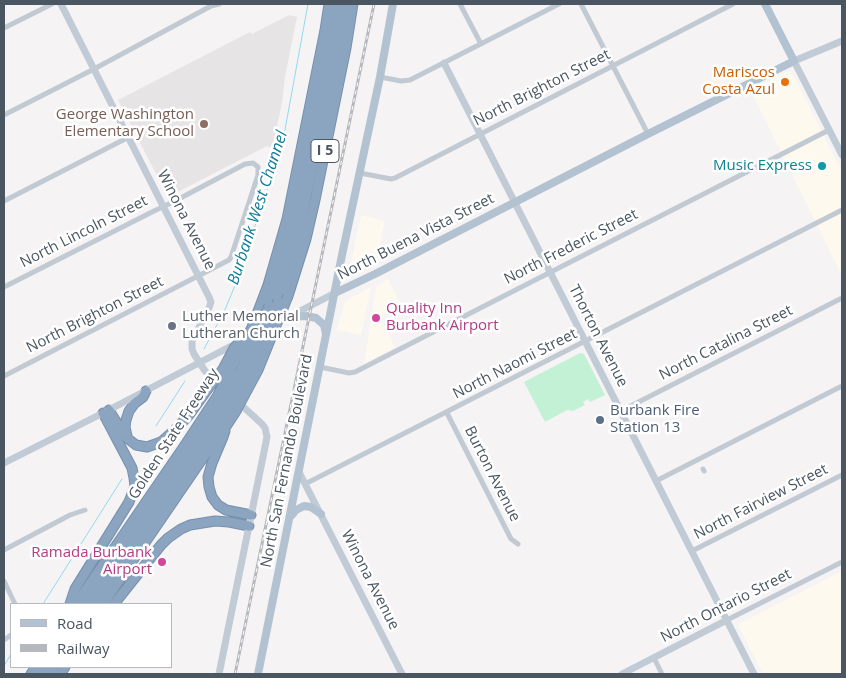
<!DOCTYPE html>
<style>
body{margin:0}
#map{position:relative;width:846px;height:678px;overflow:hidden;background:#f5f3f3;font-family:"Open Sans",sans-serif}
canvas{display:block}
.frame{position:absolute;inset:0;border:5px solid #4a5661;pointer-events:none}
.legend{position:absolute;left:10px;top:603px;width:162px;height:65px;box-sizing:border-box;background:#fff;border:1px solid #b7bbc0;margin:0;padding:6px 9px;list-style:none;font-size:15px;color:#4a5661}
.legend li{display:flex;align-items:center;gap:10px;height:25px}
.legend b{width:25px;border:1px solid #b7bbc0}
</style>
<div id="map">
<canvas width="846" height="678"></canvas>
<div class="frame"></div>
<ul class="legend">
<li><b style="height:6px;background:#b3c2d1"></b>Road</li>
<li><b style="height:6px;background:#b5b8bd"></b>Railway</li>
</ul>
</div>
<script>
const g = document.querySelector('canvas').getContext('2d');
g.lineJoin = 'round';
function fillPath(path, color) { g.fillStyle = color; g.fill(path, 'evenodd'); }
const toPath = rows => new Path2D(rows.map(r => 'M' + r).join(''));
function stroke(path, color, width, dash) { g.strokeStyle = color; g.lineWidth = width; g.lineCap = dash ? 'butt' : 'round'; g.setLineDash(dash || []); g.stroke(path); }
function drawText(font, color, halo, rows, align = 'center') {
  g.font = font + ' "Open Sans",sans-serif'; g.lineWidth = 5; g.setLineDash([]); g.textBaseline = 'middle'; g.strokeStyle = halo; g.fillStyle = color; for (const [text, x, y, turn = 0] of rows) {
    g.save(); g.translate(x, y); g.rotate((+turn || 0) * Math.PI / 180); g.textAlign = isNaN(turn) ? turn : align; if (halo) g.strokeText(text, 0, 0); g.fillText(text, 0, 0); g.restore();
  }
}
fillPath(toPath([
 [786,72,790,72,794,76,842,172,842,276,751,91],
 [361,215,385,221,376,263,357,273,354,273,351,270,350,267],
 [388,279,402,306,380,317,395,347,364,364,376,287],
 [371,287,361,335,337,330,345,301],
 [842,571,842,674,763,674,739,627,739,624]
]), '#fdf9ef');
fillPath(toPath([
 [289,15,297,17,285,77,282,103,272,148,267,146,168,197,118,100,250,32,252,34]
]), '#e6e4e5');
fillPath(toPath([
 [580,353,584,354,605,395,590,402,588,399,583,402,585,405,573,411,567,410,545,422,524,382]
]), '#c3f1d5');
stroke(toPath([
 [204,349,224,312,236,283,280,151,284,135,308,4],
 [156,426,185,381],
 [43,604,122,479],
 [4,666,11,654]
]), '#90daee', 1);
const highway = toPath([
 [288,296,306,239,315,200,346,48,353,4],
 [278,301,284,285,298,235,338,46,345,4],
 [269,306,288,249,324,78,338,4],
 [251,330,268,285,287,219,325,30,329,4],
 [109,410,123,433,127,438,136,445,147,447,161,442,178,427,189,415,207,390],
 [225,431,223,437,212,463,208,477,209,487,212,497,218,505,226,510,251,515],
 [127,436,125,427,126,420,129,411,135,403,143,397,146,391],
 [70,604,75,589,129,502,135,486,134,478,132,468,103,413],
 [76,604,185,445,218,395],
 [86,604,191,451,224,400],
 [95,604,213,432,229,405],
 [103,604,218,436,225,428,236,411],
 [114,604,161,545,168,538,181,529,190,525,215,521,229,522,249,526],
 [31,674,36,667],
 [40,674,45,667],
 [49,674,54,667],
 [60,674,65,667]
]);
stroke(highway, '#7690ad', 11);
stroke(toPath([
 [460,4,481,44],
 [581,4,648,134],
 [4,28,52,4],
 [380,77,401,81,410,80,559,4],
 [4,115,94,69,211,6,219,4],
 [360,173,391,179,395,178,733,4],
 [4,201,129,137],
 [4,287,154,211,173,202,245,164,253,163,258,167,258,175,231,257,229,260,4,376],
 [320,367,349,373,355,372,829,130],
 [621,411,842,298],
 [447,413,511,539,518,544],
 [703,469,704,471],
 [656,481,842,386],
 [305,484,842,210],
 [4,550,70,515,85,510],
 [692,551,842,475],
 [4,581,15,604],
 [727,620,842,562],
 [4,640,11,635],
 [654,658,662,674]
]), '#c1cad2', 5);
stroke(toPath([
 [61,4,209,297,211,302,209,308,192,341,192,349,194,354,205,371,217,382],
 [842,41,794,61,842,155],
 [444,63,754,674],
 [275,324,335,293],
 [4,463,103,413,239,342],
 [299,472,402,674],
 [219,674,267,437,265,428,262,424,237,401],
 [622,674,727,620]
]), '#c1cbd6', 7);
stroke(toPath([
 [335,293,375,274,648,134,794,61,765,4],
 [288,317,307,316,316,318,324,325,326,334],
 [291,516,296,510,304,506,311,507,321,514],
 [258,674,342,255,380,77,393,4]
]), '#b3c2d1', 8);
stroke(highway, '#8ba5c1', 9);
const rail = toPath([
 [235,674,374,4]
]);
stroke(rail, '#b5b8bd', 3);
stroke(rail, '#fff', 1, [4]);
const highwayBridge = toPath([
 [207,390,223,369,234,348,251,330],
 [218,395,246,339],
 [224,400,241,370,256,337,269,306],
 [229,405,241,386,252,363,278,301],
 [236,411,258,370,288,296]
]);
stroke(highwayBridge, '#7690ad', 11, []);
stroke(highwayBridge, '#8ba5c1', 9);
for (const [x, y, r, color] of [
 [785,82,5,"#e8710a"],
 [204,124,5,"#8d6e63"],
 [822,166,5,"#0f9aa8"],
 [376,318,5,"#d1479c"],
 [172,326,5,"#6b7280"],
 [600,420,5,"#5c6f8a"],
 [162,562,5,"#d1479c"]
]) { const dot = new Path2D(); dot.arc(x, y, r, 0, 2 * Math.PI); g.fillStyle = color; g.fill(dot); stroke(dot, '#fff', 2); }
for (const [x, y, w] of [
 [325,151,28]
]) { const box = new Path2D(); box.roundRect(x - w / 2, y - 11.5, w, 23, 4); g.fillStyle = '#fff'; g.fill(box); stroke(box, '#4a5661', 1); }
drawText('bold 14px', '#4a5661', null, [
 ["I 5",325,151]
]);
drawText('15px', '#c56008', '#fff', [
 ["Mariscos",775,73],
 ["Costa Azul",775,90]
], 'right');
drawText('15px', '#4a5661', '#fff', [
 ["North Brighton Street",542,88,-27],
 ["Winona Avenue",186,220,63],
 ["North Lincoln Street",84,232,-27],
 ["North Buena Vista Street",416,237,-27],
 ["North Frederic Street",571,247,-27],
 ["North Brighton Street",95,315,-27],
 ["Thorton Avenue",598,336,63],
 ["North Catalina Street",726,343,-27],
 ["North Naomi Street",515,364,-27],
 ["Golden State Freeway",174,434,-57],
 ["North San Fernando Boulevard",287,461,-79],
 ["Burton Avenue",492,474,63],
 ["North Fairview Street",761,502,-27],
 ["Winona Avenue",370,580,63],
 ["North Ontario Street",726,606,-27]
]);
drawText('15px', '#785e54', '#fff', [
 ["George Washington",194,115],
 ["Elementary School",194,132]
], 'right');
drawText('15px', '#0d838f', '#fff', [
 ["Music Express",812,166]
], 'right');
drawText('15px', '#b23c85', '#fff', [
 ["Quality Inn",386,309],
 ["Burbank Airport",386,326],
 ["Ramada Burbank",152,553,"right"],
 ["Airport",152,570,"right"]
], 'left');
drawText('15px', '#5b616d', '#fff', [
 ["Luther Memorial",182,317],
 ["Lutheran Church",182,334]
], 'left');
drawText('15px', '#4e5e75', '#fff', [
 ["Burbank Fire",610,411],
 ["Station 13",610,428]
], 'left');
drawText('italic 16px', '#0c7c9b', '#fff', [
 ["Burbank West Channel",258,208,-72]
]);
</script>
